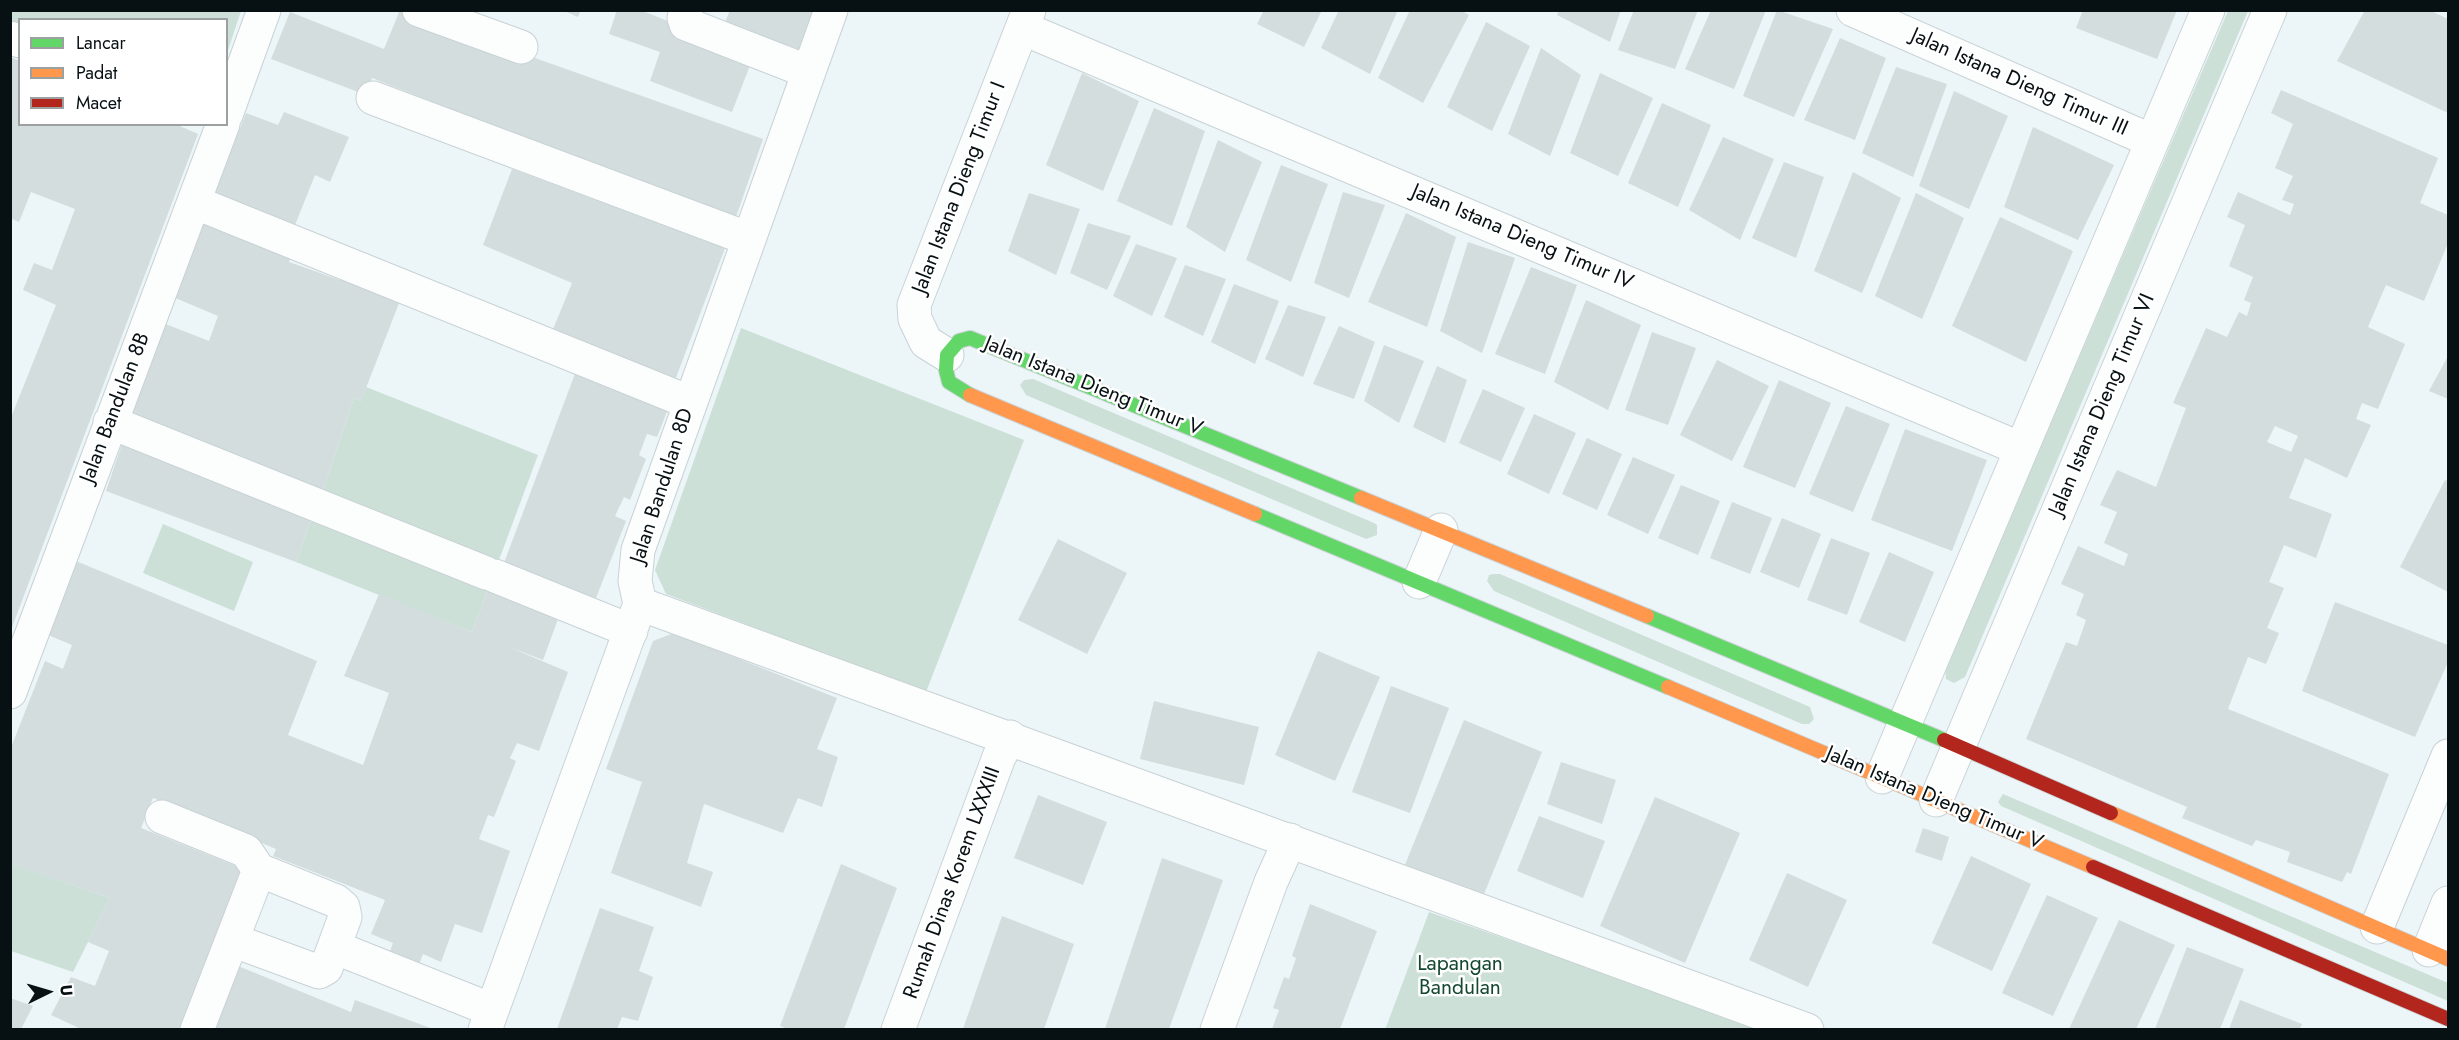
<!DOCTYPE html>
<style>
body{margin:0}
#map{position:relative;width:2459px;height:1040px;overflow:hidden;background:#ecf5f8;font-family:Jost,sans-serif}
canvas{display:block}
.frame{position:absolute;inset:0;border:12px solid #071113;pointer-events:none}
.legend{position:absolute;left:18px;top:18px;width:210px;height:108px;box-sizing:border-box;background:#fff;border:2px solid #9ca0a1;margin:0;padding:8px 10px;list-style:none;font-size:18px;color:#071113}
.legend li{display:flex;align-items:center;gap:12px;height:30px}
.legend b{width:30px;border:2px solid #9ca0a1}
.north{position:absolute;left:18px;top:962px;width:60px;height:60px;-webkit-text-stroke:4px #fff;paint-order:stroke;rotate:85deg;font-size:16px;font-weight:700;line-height:24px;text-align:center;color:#071113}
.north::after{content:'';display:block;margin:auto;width:21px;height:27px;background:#071113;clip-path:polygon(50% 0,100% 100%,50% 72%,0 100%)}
</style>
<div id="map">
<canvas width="2459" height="1040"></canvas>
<div class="frame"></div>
<ul class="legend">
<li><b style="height:8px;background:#63d668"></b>Lancar</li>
<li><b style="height:8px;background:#ff974d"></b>Padat</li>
<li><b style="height:8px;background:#b3261e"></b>Macet</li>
</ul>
<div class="north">U</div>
</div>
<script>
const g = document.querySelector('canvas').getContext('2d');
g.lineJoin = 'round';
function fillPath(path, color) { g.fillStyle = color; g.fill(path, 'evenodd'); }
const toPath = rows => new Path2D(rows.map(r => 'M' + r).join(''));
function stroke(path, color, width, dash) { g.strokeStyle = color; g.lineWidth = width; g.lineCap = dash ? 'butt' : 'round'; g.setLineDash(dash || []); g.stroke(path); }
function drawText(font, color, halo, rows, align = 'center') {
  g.font = font + ' Jost,sans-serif'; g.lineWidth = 5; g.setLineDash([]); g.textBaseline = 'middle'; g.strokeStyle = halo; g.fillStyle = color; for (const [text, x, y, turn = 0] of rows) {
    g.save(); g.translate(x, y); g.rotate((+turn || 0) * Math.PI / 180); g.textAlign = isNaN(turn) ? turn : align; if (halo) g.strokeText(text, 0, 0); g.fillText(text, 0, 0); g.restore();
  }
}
fillPath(toPath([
 [10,11,241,11,227,53,226,20,20,20,19,29,11,25],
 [2228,11,2248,11,1965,677,1954,683,1946,679,1945,669],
 [741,328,1024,440,926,692,666,594,655,570],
 [1033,379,1374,523,1377,525,1377,535,1366,539,1026,395,1020,385,1024,380],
 [366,387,538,455,496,568,321,496,354,398,361,401],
 [314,512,490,583,472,632,296,562],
 [163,524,253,562,234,611,143,573],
 [1493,574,1500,574,1810,707,1814,719,1809,724,1802,724,1494,591,1487,581,1489,575],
 [2003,794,2448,983,2448,1001,2001,806,1998,802],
 [11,864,110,898,73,972,11,951],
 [1429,912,1763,1029,1385,1030]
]), '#cce0d8');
fillPath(toPath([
 [400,10,763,139,736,217,552,149,372,78,366,95,271,59,290,12,384,49],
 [562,10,581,10,578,17],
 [617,10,640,10,754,55,732,112,650,81,660,52,609,34],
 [730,10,820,10,805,52,788,45,784,55,722,30],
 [1264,10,1322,10,1304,47,1257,24],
 [1339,10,1398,10,1370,74,1321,48],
 [1410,10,1460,10,1469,15,1423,103,1378,78],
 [1559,10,1621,10,1610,42,1557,15],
 [1634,10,1698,10,1675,69,1618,50],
 [1711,10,1766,10,1734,89,1685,69],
 [1777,10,1833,29,1794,117,1743,96],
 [2083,10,2177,10,2157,59,2076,28],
 [2365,10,2429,10,2448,19,2448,113,2337,61],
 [1486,22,1530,46,1492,131,1447,107],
 [1840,38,1886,58,1855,140,1804,120],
 [1541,48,1581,75,1550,156,1508,134],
 [10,57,20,61,20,124,175,124,198,134,11,630,10,420,56,305,23,290,34,263,52,270,75,209,31,192,19,222,10,218],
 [1896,67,1947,84,1913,177,1862,153],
 [1082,73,1139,101,1103,191,1046,165],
 [1600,73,1653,98,1618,176,1570,153],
 [2281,90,2438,158,2420,203,2448,215,2448,243,2424,301,2386,285,2368,327,2405,344,2378,409,2362,403,2356,419,2371,425,2347,478,2305,458,2289,498,2332,514,2316,558,2284,545,2269,582,2284,588,2267,628,2279,633,2266,664,2248,657,2228,709,2389,774,2351,874,2347,872,2342,882,2287,862,2290,852,2256,840,2252,846,2182,818,2187,807,2026,739,2066,642,2077,646,2086,620,2076,615,2084,594,2061,584,2078,546,2124,566,2128,554,2104,543,2117,512,2100,505,2117,470,2156,487,2186,408,2173,403,2206,328,2227,337,2239,312,2247,316,2251,303,2244,300,2253,277,2229,266,2245,225,2227,217,2238,192,2290,215,2294,204,2282,200,2293,176,2275,168,2293,124,2271,113],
 [2275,426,2298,436,2291,452,2267,442],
 [1954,91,2008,116,1969,209,1919,186],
 [1662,103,1711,125,1678,207,1628,183],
 [1154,108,1205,131,1172,226,1117,201],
 [284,112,349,137,330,182,315,175,293,230,213,197,246,113,278,125],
 [2033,127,2114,165,2078,240,2004,207],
 [1723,137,1774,159,1740,240,1689,210],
 [1218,140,1262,162,1225,252,1186,227],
 [1784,162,1824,177,1796,258,1752,238],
 [1281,165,1328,184,1291,282,1246,260],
 [512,169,725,248,671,391,549,339,572,283,483,245],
 [1853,172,1901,198,1862,293,1814,271],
 [1343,192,1385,205,1349,298,1314,283],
 [1029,193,1080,209,1056,275,1008,251],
 [1916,193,1964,218,1922,319,1875,296],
 [1406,213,1456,237,1427,327,1368,302],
 [203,215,292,252,289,262,340,280,344,269,403,293,361,401,354,398,321,496,126,422,163,323,209,341,218,316,173,297],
 [2000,217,2073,251,2026,362,1952,326],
 [1088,223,1131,236,1107,290,1070,273],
 [1468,242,1515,258,1482,353,1440,331],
 [1136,244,1177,258,1152,316,1113,296],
 [1185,265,1226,279,1203,336,1164,317],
 [1531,267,1577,285,1545,374,1495,354],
 [1234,284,1279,301,1255,364,1211,342],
 [1586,300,1641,325,1608,410,1554,382],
 [1288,305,1326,317,1303,377,1265,359],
 [1339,326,1375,342,1354,399,1313,384],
 [1652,332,1696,348,1668,425,1625,410],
 [1384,345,1424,361,1399,423,1364,401],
 [2448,356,2448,399,2429,391],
 [1717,360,1769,386,1732,461,1680,435],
 [1437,366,1467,380,1445,443,1413,427],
 [576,371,668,409,657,437,647,434,639,455,646,459,630,500,624,497,615,516,626,521,591,611,501,571],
 [1779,380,1831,403,1795,488,1743,467],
 [1483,389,1525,408,1501,462,1459,443],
 [1846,406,1890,424,1853,512,1809,494],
 [1534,414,1576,433,1549,494,1507,474],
 [1905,429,1987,460,1952,551,1871,520],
 [124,438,314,512,296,562,106,491],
 [1587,438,1622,454,1597,510,1562,494],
 [1633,457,1675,475,1648,534,1607,515],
 [2445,480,2448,481,2448,592,2400,567],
 [1681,485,1720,501,1698,555,1658,538],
 [1732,502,1772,518,1750,574,1710,558],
 [1782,518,1821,534,1799,588,1760,572],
 [1831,538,1870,553,1847,615,1807,600],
 [1058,539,1127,573,1087,654,1018,620],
 [1889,552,1934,572,1905,642,1859,622],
 [76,561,317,661,288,735,363,765,389,693,344,676,379,594,472,632,490,583,561,611,543,660,509,647,568,672,539,751,517,743,510,758,516,761,494,817,488,815,479,839,510,851,482,933,455,924,441,962,423,954,417,970,388,957,393,943,371,934,385,900,273,856,276,849,153,798,141,828,246,870,182,1029,81,1029,51,1015,71,977,95,986,109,951,88,942,110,898,10,864,10,750,45,661,63,669,72,645,48,635],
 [2335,602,2448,645,2448,662,2415,737,2302,691],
 [674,633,837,698,817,749,838,757,822,807,798,798,783,833,704,804,687,863,713,872,701,907,611,873,642,782,606,769,653,641],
 [1318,651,1380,677,1335,781,1275,755],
 [1391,686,1449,708,1410,813,1352,792],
 [1154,701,1259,727,1244,785,1140,759],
 [1464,720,1542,752,1482,899,1404,867],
 [1561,762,1616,780,1602,824,1547,804],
 [1038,795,1107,822,1083,885,1014,858],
 [1655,797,1740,833,1685,963,1600,926],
 [1539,816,1605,841,1583,898,1517,871],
 [1923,828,1949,837,1942,861,1915,852],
 [1971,856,2031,884,1992,971,1932,943],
 [1162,858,1223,880,1169,1029,1105,1029],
 [841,864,897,888,844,1029,788,1029,780,1026],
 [1787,873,1847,900,1808,987,1749,960],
 [2047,895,2098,918,2053,1016,2002,993],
 [1310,904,1377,931,1340,1029,1272,1029,1279,1010,1273,1008,1284,977,1289,979,1296,958,1292,956],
 [600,908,654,927,639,971,653,977,638,1021,622,1017,617,1029,557,1029],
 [1002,916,1074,944,1044,1029,963,1029],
 [2119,920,2175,945,2136,1029,2069,1029],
 [2187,947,2244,969,2220,1029,2155,1029],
 [238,966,351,1012,355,1000,433,1029,214,1029],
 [10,998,33,1006,21,1029,10,1029],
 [2240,1000,2302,1024,2300,1029,2229,1029]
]), '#d3ddde');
const street = toPath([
 [419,10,521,47],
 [686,10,684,18,686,24,809,72],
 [1853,10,2152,141],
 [1022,28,2021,449],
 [10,38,20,41],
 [373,98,749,239],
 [226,115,264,10],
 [194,202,689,402],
 [947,355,926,342,915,319,914,305,1029,10],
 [110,422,486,573],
 [495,576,631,631],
 [1419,582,1441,530],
 [640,604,1807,1030],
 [10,692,223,124],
 [1882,777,2208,10],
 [1936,800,2270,10],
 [162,817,246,851,259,870,336,901,343,907,345,917,334,947,326,968,319,972,232,940],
 [2377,927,2448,756],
 [334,947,492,1010],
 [2429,950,2448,903],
 [197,1030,259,870],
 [485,1030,640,604,635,581,638,550,831,10],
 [898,1030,999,757,1010,737],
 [1217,1030,1271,882,1290,840]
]);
const fast = toPath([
 [970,395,949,382,946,370,947,355,959,341,970,338,1361,498],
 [1255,514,1668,687],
 [1647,616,1944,740]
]);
const slow = toPath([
 [970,395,1255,514],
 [1361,498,1647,616],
 [1668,687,2093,867],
 [2111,813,2448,959]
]);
const jam = toPath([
 [1944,740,2111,813],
 [2093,867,2448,1019]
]);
stroke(street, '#c9d2d5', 35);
stroke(fast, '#c9d2d5', 16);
stroke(slow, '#c9d2d5', 16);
stroke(jam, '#c9d2d5', 16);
stroke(street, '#fcfefe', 33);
stroke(fast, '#63d668', 14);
stroke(slow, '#ff974d', 14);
stroke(jam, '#b3261e', 14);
drawText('21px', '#071113', '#fff', [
 ["Jalan Istana Dieng Timur III",2019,83,24],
 ["Jalan Istana Dieng Timur I",960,188,-69],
 ["Jalan Istana Dieng Timur IV",1522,238,23],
 ["Jalan Istana Dieng Timur V",1093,387,22],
 ["Jalan Istana Dieng Timur VI",2103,405,-67],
 ["Jalan Bandulan 8B",116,408,-69],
 ["Jalan Bandulan 8D",663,486,-72],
 ["Jalan Istana Dieng Timur V",1934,799,23],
 ["Rumah Dinas Korem LXXXIII",953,883,-70]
]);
drawText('21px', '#154830', '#fff', [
 ["Lapangan",1460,965],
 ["Bandulan",1460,989]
]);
</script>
